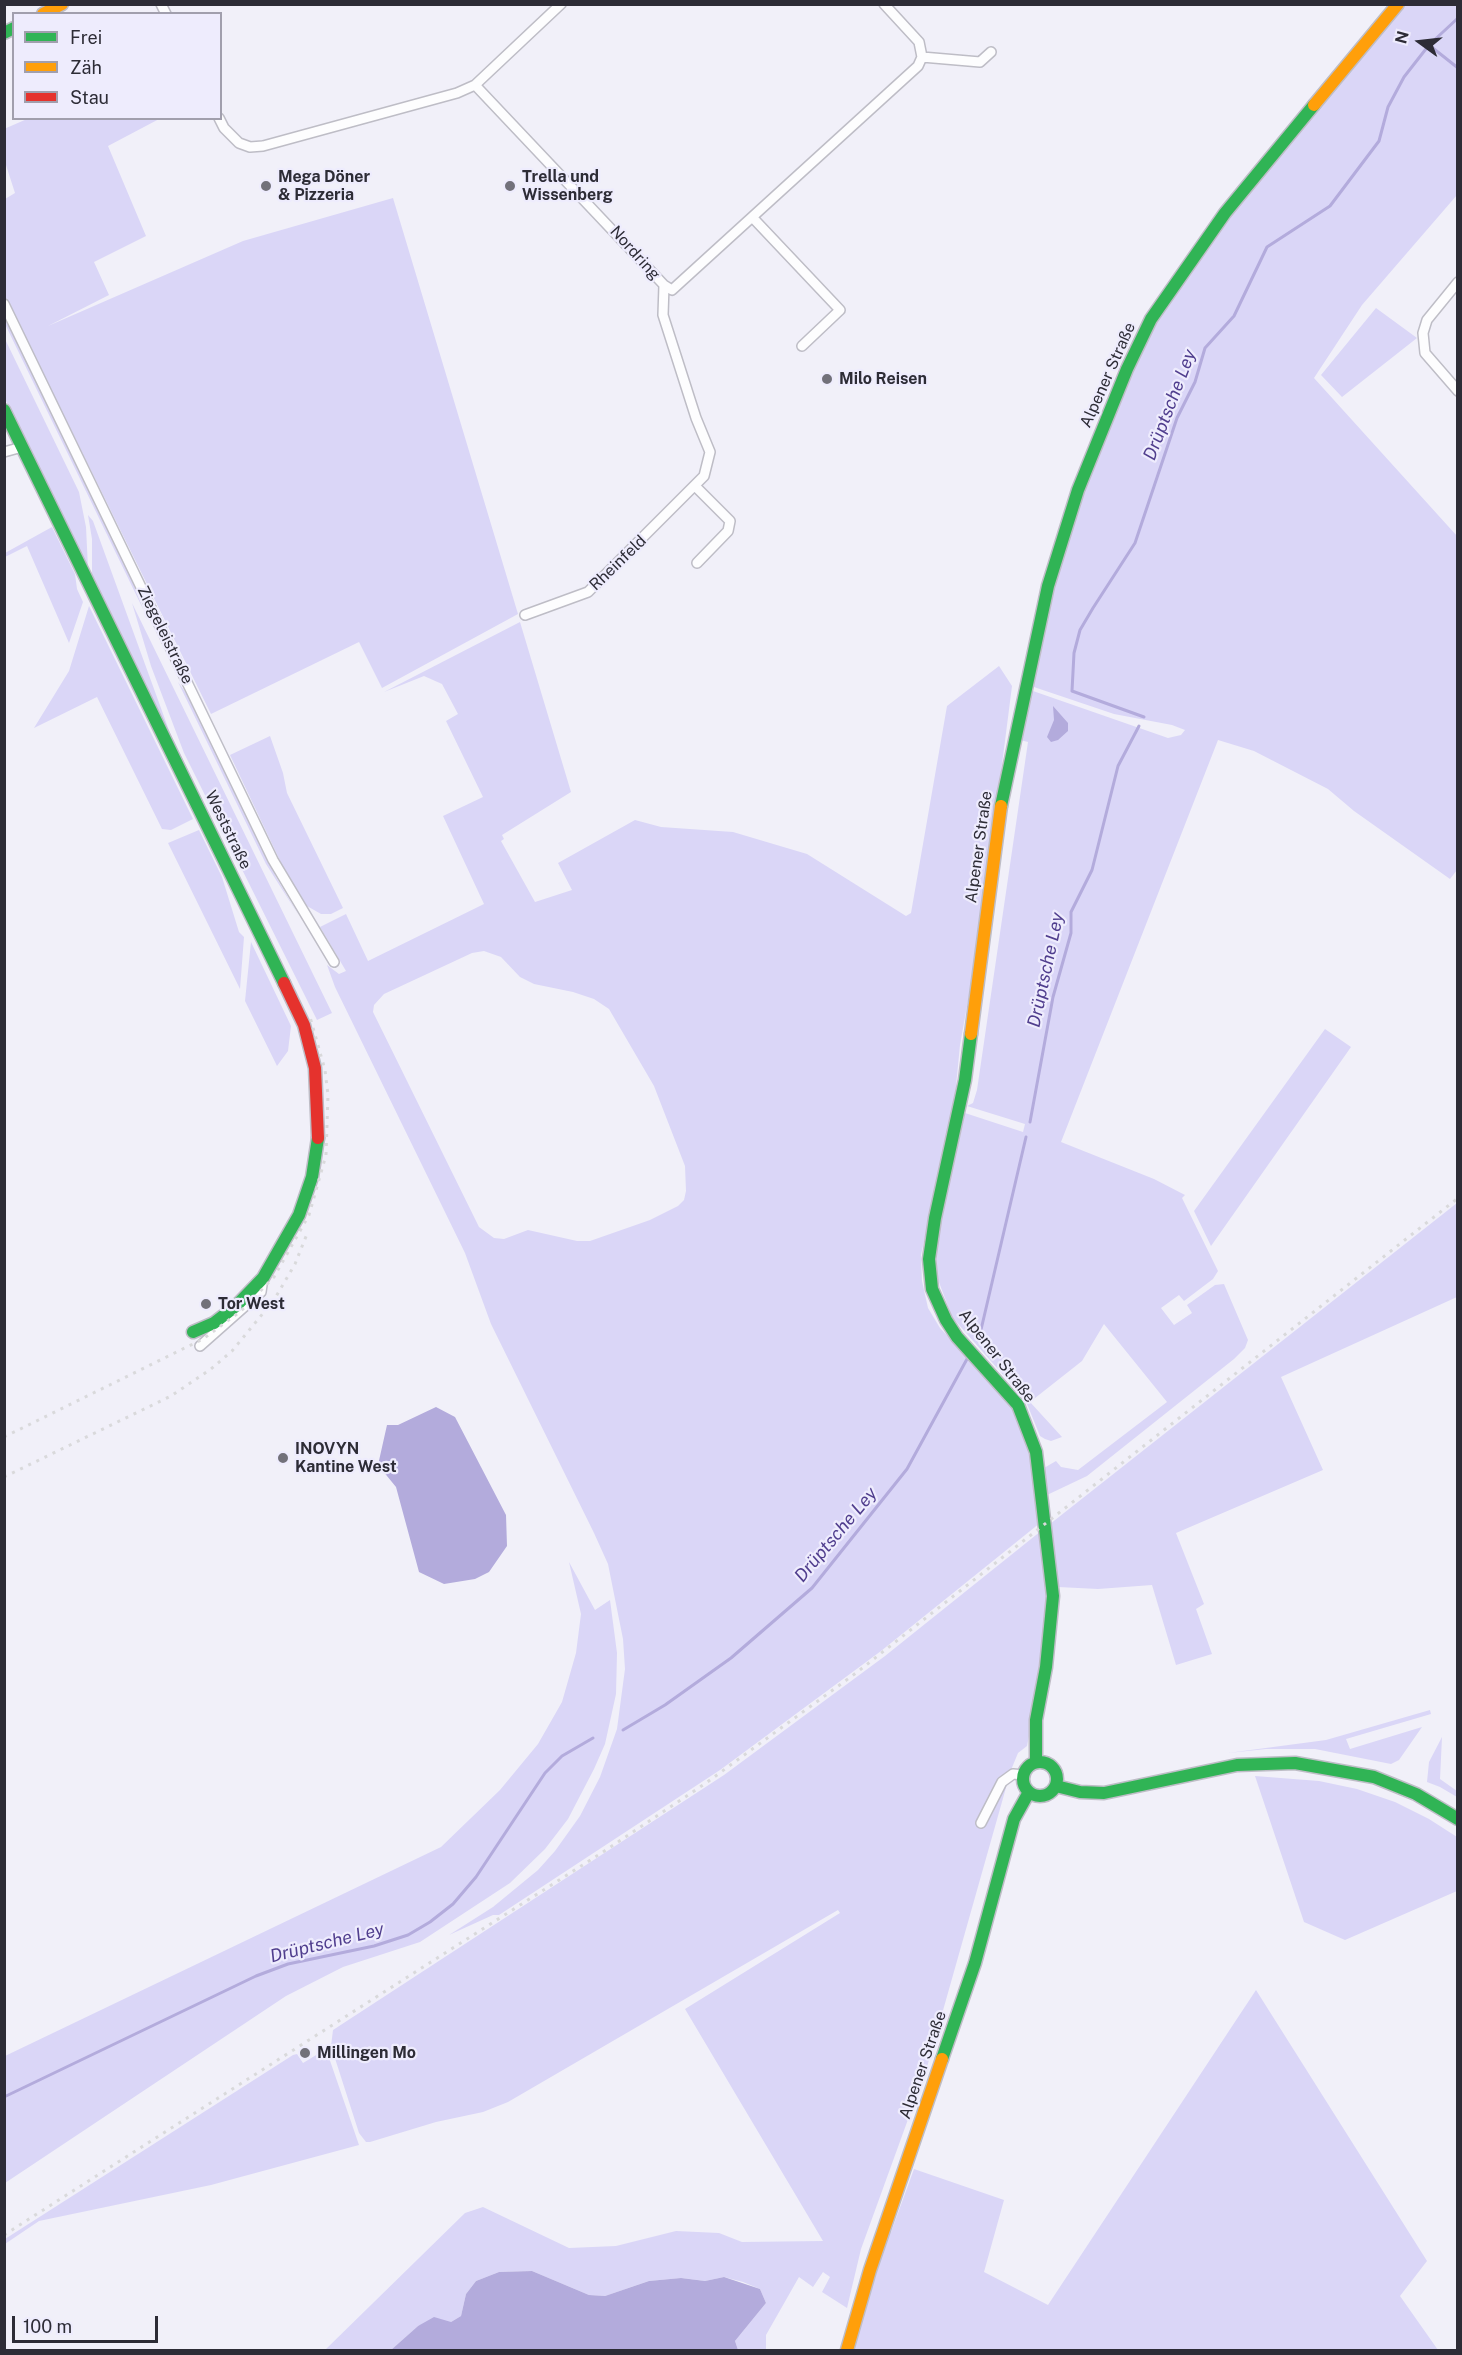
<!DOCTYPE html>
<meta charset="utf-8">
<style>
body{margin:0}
#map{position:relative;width:1462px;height:2355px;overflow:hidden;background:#f1f0f9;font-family:"Public Sans",sans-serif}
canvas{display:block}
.frame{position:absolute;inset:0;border:6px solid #2d2c36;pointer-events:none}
.legend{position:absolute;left:12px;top:12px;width:210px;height:108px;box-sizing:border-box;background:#eeecfd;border:2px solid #a19fad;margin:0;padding:8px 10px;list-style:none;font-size:18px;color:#2d2c36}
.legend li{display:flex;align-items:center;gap:12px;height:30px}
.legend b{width:30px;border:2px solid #a19fad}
.north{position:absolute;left:1390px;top:12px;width:60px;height:60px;-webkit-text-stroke:4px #eeecfd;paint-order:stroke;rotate:285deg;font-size:16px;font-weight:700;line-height:24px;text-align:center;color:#2d2c36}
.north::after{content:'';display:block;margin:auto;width:21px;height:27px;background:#2d2c36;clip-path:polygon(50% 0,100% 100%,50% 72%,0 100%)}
.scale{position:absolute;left:12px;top:2316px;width:146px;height:27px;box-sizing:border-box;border:3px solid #2d2c36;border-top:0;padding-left:8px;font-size:18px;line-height:21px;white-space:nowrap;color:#2d2c36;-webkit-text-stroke:4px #eeecfd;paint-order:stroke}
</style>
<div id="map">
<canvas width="1462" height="2355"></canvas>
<div class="frame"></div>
<ul class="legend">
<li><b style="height:8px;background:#30b455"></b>Frei</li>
<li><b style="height:8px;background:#ff9f0a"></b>Zäh</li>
<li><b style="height:8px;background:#e5322d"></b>Stau</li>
</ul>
<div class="north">N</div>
<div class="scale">100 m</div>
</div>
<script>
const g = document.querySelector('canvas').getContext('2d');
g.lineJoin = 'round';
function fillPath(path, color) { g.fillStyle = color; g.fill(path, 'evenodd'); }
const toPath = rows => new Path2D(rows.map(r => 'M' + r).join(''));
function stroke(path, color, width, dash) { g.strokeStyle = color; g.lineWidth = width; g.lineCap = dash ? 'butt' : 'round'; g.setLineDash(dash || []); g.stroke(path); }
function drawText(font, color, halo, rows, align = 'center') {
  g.font = font + ' "Public Sans",sans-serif'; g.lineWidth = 4.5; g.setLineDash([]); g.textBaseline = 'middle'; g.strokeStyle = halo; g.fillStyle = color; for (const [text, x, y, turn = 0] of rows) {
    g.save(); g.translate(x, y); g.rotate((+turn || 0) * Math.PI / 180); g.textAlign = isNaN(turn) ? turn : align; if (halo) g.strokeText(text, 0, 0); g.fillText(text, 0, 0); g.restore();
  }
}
fillPath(toPath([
 [1398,5,1457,5,1457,195,1362,305,1314,378,1457,536,1457,870,1450,879,1354,811,1328,789,1254,751,1218,740,1061,1142,1154,1179,1185,1195,1182,1198,1218,1271,1213,1279,1184,1301,1179,1295,1161,1308,1174,1325,1192,1313,1187,1305,1215,1285,1224,1284,1248,1340,1245,1348,1234,1359,1087,1476,1047,1495,1044,1468,1056,1461,1061,1467,1078,1470,1167,1402,1104,1324,1082,1361,1030,1402,1062,1437,1051,1441,1045,1439,1040,1436,1027,1404,1012,1385,952,1317,937,1277,936,1255,939,1231,965,1113,1023,1132,1025,1124,967,1106,973,1103,977,1090,1028,742,1020,740,1029,693,1033,691,1168,738,1181,735,1185,730,1172,725,1114,714,1025,684,1048,586,1114,399,1181,273],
 [161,118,108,146,146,236,94,262,109,295,48,326,243,241,393,198,518,614,382,688,359,642,211,714,4,294,5,199,15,193,5,162,4,129,27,119],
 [1376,308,1417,338,1342,397,1321,375],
 [4,317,114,534,144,611,5,324],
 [4,337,79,492,86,527,88,568,5,399],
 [88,515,93,521,170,733,188,770,185,772,92,578,92,539],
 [52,527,75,574,77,589,83,602,69,643,27,546,5,557,5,553],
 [132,603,332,1013,317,1020,184,753,151,666],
 [89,606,193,819,171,830,162,829,97,697,34,728,69,671],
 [520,622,571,792,502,835,504,839,501,841,535,902,572,890,558,863,635,820,661,827,733,832,807,854,906,916,911,913,947,706,999,666,1012,686,981,929,960,1045,954,1107,921,1255,922,1281,928,1308,940,1328,1006,1396,1027,1431,1040,1523,881,1651,720,1770,499,1915,493,1915,449,1935,493,1907,538,1870,555,1851,580,1816,600,1777,617,1729,625,1669,623,1639,608,1564,594,1533,491,1324,465,1253,335,987,327,965,339,974,346,971,320,927,346,914,368,961,484,904,443,816,483,797,446,721,458,714,442,684,424,676,384,692],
 [484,951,501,957,520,977,534,984,573,992,594,999,609,1009,654,1086,685,1166,686,1191,684,1200,678,1206,650,1220,590,1241,577,1241,528,1230,504,1239,494,1238,479,1227,373,1012,374,1005,384,994,472,953],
 [178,682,197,708,276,877,299,916,266,864],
 [270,736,283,773,287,793,343,908,331,914,321,914,307,906,291,884,230,755],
 [199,830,222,877,239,932,244,937,240,989,168,843],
 [251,942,291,1026,288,1051,277,1066,245,1001],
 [1325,1029,1351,1047,1211,1246,1194,1211],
 [1457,1203,1457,1297,1281,1377,1323,1470,1176,1533,1204,1604,1196,1609,1212,1654,1176,1665,1152,1585,1098,1589,1058,1587,1050,1524],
 [1041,1531,1049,1599,1038,1691,1027,1746,1018,1753,1011,1770,927,2067,861,2249,847,2308,822,2292,830,2277,823,2272,813,2287,799,2277,766,2335,766,2350,738,2350,735,2341,766,2303,760,2289,743,2282,724,2277,705,2281,681,2278,649,2281,605,2296,589,2295,532,2271,499,2272,476,2281,466,2294,461,2316,451,2322,418,2326,391,2350,325,2350,465,2213,483,2207,569,2248,616,2246,676,2231,719,2233,742,2242,823,2241,685,2009,840,1913,838,1910,508,2102,483,2112,436,2122,370,2142,366,2142,359,2133,331,2046,333,2030,724,1775,885,1656],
 [569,1562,595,1610,610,1600,617,1653,616,1694,605,1744,594,1769,568,1819,545,1849,510,1883,420,1942,343,1967,286,1996,5,2183,5,2056,441,1847,500,1790,538,1744,562,1702,576,1653,581,1614],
 [1430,1710,1431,1714,1346,1739,1350,1749,1422,1727,1399,1760,1391,1764,1315,1749,1266,1749,1228,1753,1326,1740],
 [1442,1737,1440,1779,1457,1791,1457,1797,1440,1787,1427,1782,1429,1762],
 [1255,1776,1319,1781,1357,1789,1395,1802,1429,1819,1457,1837,1457,1891,1345,1940,1304,1922],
 [1256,1990,1427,2261,1400,2296,1438,2350,853,2350,889,2232,891,2232,914,2169,1004,2200,984,2272,1048,2305],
 [326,2049,359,2145,211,2185,39,2221,5,2244,5,2239,293,2055,297,2054,303,2063]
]), '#dad6f7');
fillPath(toPath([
 [1053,706,1068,723,1068,731,1058,740,1051,742,1047,737,1054,720],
 [436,1407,455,1417,506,1515,507,1546,489,1572,475,1579,444,1584,419,1572,396,1487,378,1465,387,1425,398,1425],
 [532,2271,589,2295,605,2296,649,2281,681,2278,705,2281,724,2277,760,2289,766,2303,735,2341,738,2350,391,2350,418,2326,434,2317,451,2322,461,2316,466,2294,476,2281,499,2272]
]), '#b3abdc');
stroke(toPath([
 [1429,45,1458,68],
 [1144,717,1072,691,1074,653,1080,630,1093,608,1135,543,1177,418,1195,382,1205,348,1234,316,1267,247,1330,206,1379,141,1388,107,1404,77,1429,45,1458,18],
 [1030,1122,1053,997,1071,933,1071,912,1092,870,1118,766,1139,726],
 [977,1340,980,1334,1026,1137],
 [623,1730,665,1705,731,1658,812,1588,907,1469,967,1359],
 [4,2097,256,1976,288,1964,374,1946,408,1935,430,1922,453,1904,476,1877,545,1773,562,1756,593,1738]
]), '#b3abdc', 3);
const street = toPath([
 [161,4,166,14],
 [922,57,980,62,991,52],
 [475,85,664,285,672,290,918,66,922,57,919,42,884,4],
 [219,118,224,128,239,143,250,147,263,146,457,93,475,85,561,4],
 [753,218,840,310,802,346],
 [1458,282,1427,320,1423,333,1425,353,1458,391],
 [4,304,273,860,334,962],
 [4,452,22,447],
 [696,487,730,521,728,531,697,563],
 [525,615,588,592,704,476,710,452,696,418,663,315,664,285],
 [200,1346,261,1292,263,1278],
 [981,1823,1002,1782,1013,1774,1024,1775]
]);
const fast = toPath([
 [4,33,14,28],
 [4,410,284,983],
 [1001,806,1048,586,1078,490,1127,369,1151,319,1225,213,1314,105],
 [971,1034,965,1080,935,1218,929,1259,932,1289,946,1320,957,1337,1018,1405,1036,1452,1053,1596,1046,1667,1036,1720,1036,1762],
 [193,1332,214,1323,236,1306,263,1278,299,1215,312,1177,318,1138],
 '1023 1779a17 17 0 1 1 34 0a17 17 0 1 1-34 0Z',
 [1056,1786,1080,1792,1104,1793,1237,1765,1295,1763,1374,1777,1416,1794,1458,1819],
 [942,2059,975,1963,1014,1819,1029,1792]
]);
const slow = toPath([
 [43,14,62,4],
 [1314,105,1398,4],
 [971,1034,1001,806],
 [847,2350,870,2270,942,2059]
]);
const jam = toPath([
 [284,983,304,1025,315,1068,318,1138]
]);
stroke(street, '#bebdc6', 12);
stroke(fast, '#bebdc6', 15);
stroke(slow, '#bebdc6', 15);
stroke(jam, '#bebdc6', 15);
stroke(street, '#fdfdfe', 9);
stroke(fast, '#30b455', 12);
stroke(slow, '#ff9f0a', 12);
stroke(jam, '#e5322d', 12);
stroke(toPath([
 [4,1437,203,1339,241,1311,274,1277,309,1215,326,1155,328,1095,325,1070,310,1017],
 [4,1477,171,1396,211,1369,232,1351,274,1300,295,1264,307,1234],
 [4,2235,603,1852,706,1783,856,1673,1458,1198]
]), '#d9d9db', 3, [3, 6]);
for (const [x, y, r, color] of [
 [266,186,6,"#72717a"],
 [510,186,6,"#72717a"],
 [827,379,6,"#72717a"],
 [206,1304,6,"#72717a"],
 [283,1458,6,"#72717a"],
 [305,2053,6,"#72717a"]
]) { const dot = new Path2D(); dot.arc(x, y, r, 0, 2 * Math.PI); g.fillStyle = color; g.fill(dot); stroke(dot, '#eeecfd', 2); }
drawText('bold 16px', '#2d2c36', '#eeecfd', [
 ["Mega Döner",278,177],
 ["& Pizzeria",278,195],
 ["Trella und",522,177],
 ["Wissenberg",522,195],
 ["Milo Reisen",839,379],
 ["Tor West",218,1304],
 ["INOVYN",295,1449],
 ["Kantine West",295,1467],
 ["Millingen Mo",317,2053]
], 'left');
drawText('16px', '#2d2c36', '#eeecfd', [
 ["Nordring",635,253,48],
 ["Alpener Straße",1108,375,-66],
 ["Rheinfeld",618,563,-44],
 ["Ziegeleistraße",165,635,64],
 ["Weststraße",228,830,64],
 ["Alpener Straße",979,847,-82],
 ["Alpener Straße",997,1356,52],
 ["Alpener Straße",923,2065,-71]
]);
drawText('italic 18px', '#503e8e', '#eeecfd', [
 ["Drüptsche Ley",1170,405,-69],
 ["Drüptsche Ley",1046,970,-78],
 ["Drüptsche Ley",836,1535,-50],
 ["Drüptsche Ley",327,1943,-14]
]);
</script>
